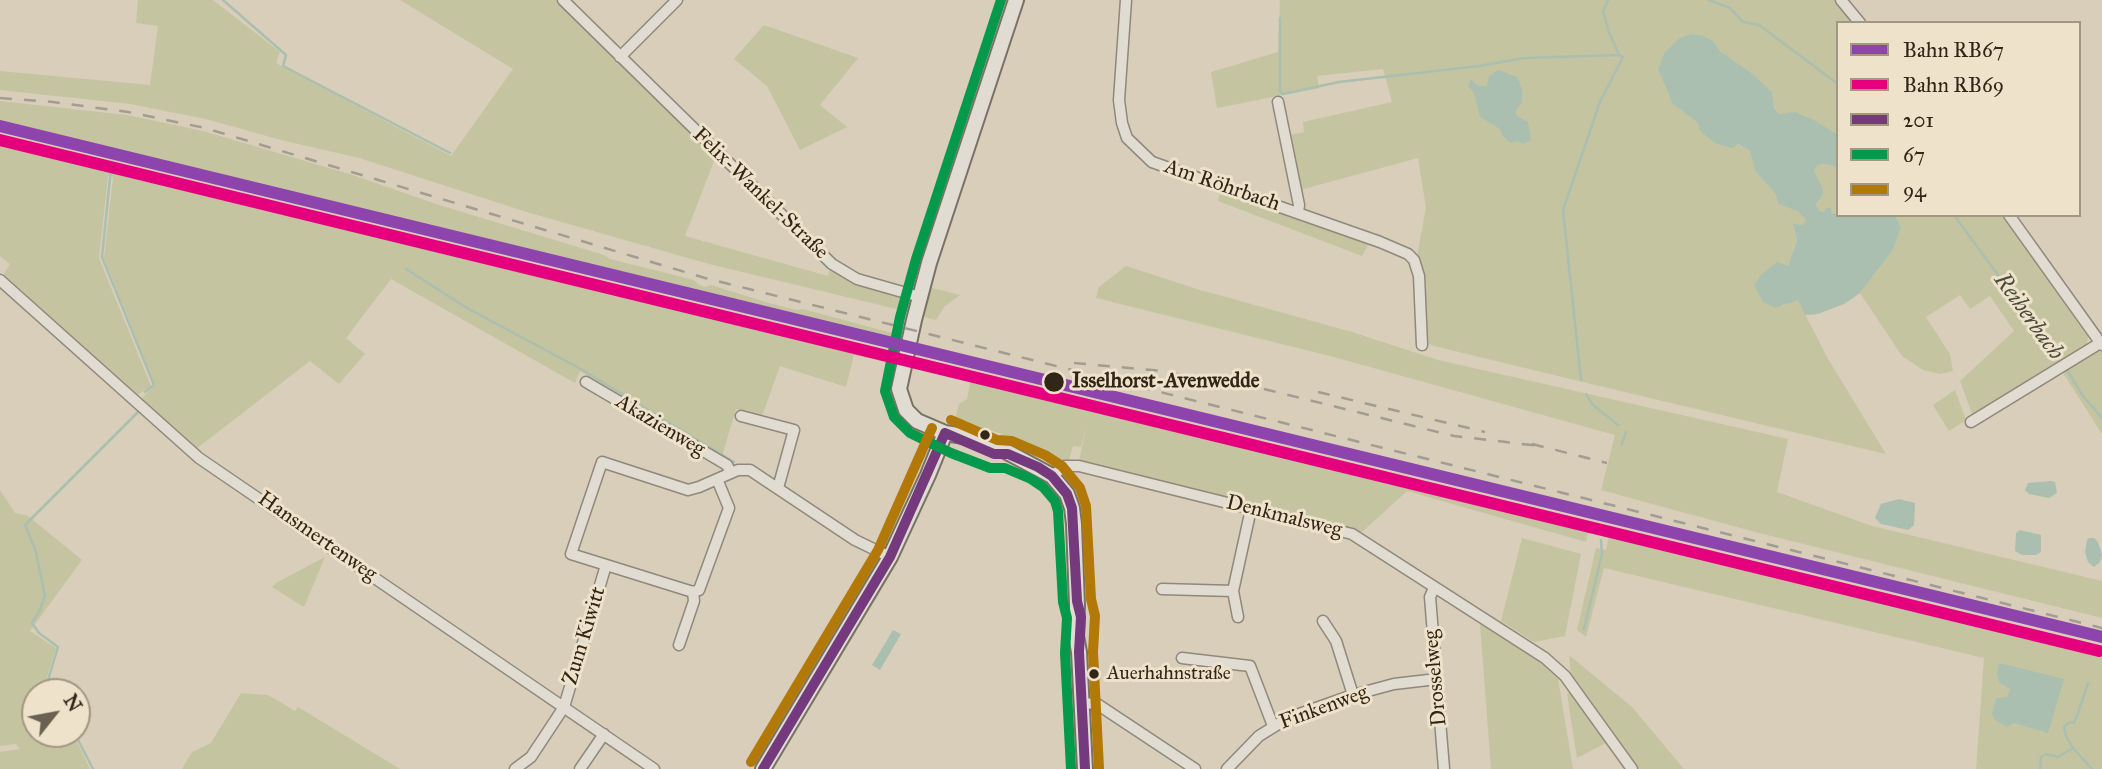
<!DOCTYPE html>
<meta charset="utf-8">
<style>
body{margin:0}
#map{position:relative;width:2102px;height:769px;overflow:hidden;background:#d8ceba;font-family:"IM FELL Great Primer",serif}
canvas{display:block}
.legend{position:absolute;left:1836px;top:21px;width:245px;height:196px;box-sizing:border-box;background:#eee2ca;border:2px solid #a29782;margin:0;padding:9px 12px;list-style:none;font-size:21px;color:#312617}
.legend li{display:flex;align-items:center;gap:14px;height:35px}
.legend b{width:35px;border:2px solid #a29782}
.north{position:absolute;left:21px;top:678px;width:70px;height:70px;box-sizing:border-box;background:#eee2ca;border:2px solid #a29782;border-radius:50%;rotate:59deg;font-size:19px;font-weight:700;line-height:28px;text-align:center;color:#312617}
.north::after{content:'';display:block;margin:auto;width:24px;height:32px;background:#6b6150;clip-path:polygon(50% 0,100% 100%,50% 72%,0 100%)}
</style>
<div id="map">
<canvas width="2102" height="769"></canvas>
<ul class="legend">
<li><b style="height:9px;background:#8e44ad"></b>Bahn RB67</li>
<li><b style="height:9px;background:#e5007d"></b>Bahn RB69</li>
<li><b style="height:9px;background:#743a7d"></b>201</li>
<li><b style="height:9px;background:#05994b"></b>67</li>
<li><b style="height:9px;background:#b27908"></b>94</li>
</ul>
<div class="north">N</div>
</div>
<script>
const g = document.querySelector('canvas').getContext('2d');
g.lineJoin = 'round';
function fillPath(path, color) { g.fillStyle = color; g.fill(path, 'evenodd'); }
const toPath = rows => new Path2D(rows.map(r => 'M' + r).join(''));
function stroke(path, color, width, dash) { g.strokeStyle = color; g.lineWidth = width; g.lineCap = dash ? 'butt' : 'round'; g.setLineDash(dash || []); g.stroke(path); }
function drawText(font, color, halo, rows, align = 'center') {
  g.font = font + ' "IM FELL Great Primer",serif'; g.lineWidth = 6; g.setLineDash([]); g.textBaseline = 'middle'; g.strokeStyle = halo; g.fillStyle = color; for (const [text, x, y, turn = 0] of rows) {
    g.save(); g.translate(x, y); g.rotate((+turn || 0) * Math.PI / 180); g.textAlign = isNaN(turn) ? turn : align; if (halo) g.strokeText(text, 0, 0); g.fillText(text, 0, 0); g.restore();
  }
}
fillPath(toPath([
 [138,0,213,0,280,52,276,63,451,156,513,69,400,0,556,0,716,156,685,236,828,276,830,269,855,284,908,299,911,304,909,312,709,264,530,213,359,158,281,140,206,119,130,104,0,90,0,71,150,85,158,26,136,23],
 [1280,0,1837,0,1855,23,1838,23,1838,135,1818,122,1779,114,1750,72,1720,51,1713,41,1673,104,1698,123,1750,151,1755,171,1776,195,1778,204,1797,211,1804,217,1806,222,1801,225,1793,225,1797,239,1788,266,1785,265,1782,307,1793,300,1798,300,1827,357,1886,454,1591,384,1434,346,1426,342,1423,276,1417,256,1426,208,1418,158,1300,190,1290,135,1304,132,1303,122,1392,102,1383,69,1317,76,1319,88,1217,108,1211,72,1278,52],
 [764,25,858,58,820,105,847,127,800,150,767,86,734,59],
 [0,101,127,115,203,131,353,175,436,204,604,255,610,259,694,280,699,285,705,287,711,285,769,303,797,310,803,309,903,336,902,341,871,335,415,221,222,177,0,122],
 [0,136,219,188,507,263,898,355,895,364,854,355,846,387,780,366,762,416,736,409,722,456,580,371,575,383,391,279,346,338,365,354,339,384,310,361,196,449,141,399,155,385,104,258,113,177,108,176,99,258,151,386,136,396,2,277,10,264,0,256],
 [1823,164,1838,167,1838,214,1831,212,1831,209,1824,212,1819,212,1816,206,1822,196,1814,171,1817,166],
 [1221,190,1369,243,1362,256,1218,201],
 [1895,215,2004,215,2089,333,2086,348,1973,417,1960,381,2014,331,1990,296,1970,309,1960,295,1926,317,1950,354,1953,371,1940,374,1923,370,1902,356,1860,293,1893,250,1901,227],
 [1126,266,1197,289,1352,332,1438,360,1788,439,1777,492,1872,526,2102,581,2102,618,1759,533,1601,490,1615,435,1330,356,1096,298,1099,287],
 [928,287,960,295,945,306,936,320,921,316],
 [2096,351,2102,352,2102,434,2063,373],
 [971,379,1572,517,1590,522,1586,542,1407,491,1361,533,1355,529,1079,462,1086,427,1081,447,1073,446,1069,460,1053,465,1001,437,1002,434,984,428,983,431,954,425,959,404,967,399],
 [1955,390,1966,420,1949,431,1933,405],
 [0,490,15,513,28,516,82,560,30,631,56,648,46,680,52,692,35,692,35,734,73,734,90,769,0,769,0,752,20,749,16,744,0,746],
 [1611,527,2102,647,2102,769,1976,769,1984,658,1604,568,1586,637,1577,630,1596,548,1606,550],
 [2010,688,2007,727,1996,698,2007,698],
 [1522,538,1581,554,1565,636,1534,642,1501,621],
 [325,557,304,607,272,587,276,583],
 [1480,624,1540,660,1558,679,1573,769,1491,769],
 [1569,655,1632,707,1684,769,1637,769,1571,676],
 [1570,692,1572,692,1608,742,1577,758,1567,694],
 [241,693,268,695,295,711,298,707,400,769,182,769,192,752,211,743]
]), '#c5c4a0');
fillPath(toPath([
 [1691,34,1703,36,1713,41,1720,51,1750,72,1772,92,1774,108,1779,114,1795,112,1818,122,1838,135,1838,167,1823,164,1817,166,1814,171,1823,189,1822,196,1816,205,1819,211,1824,212,1827,208,1831,208,1831,212,1838,215,1895,215,1901,227,1893,250,1860,293,1844,304,1818,314,1805,315,1798,300,1775,308,1763,302,1754,285,1762,274,1777,262,1788,266,1797,240,1793,224,1801,225,1806,222,1804,217,1797,211,1778,204,1776,195,1755,171,1750,151,1738,144,1732,148,1715,143,1700,131,1698,123,1673,104,1658,69,1665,52,1680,38],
 [1498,70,1517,77,1522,89,1522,102,1515,112,1517,116,1528,122,1531,140,1523,144,1518,141,1510,143,1502,135,1500,129,1480,117,1474,93,1468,86,1471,79,1478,86,1487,86,1489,76],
 [2051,481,2055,482,2057,493,2049,498,2029,494,2025,490,2028,483],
 [1899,499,1915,503,1914,525,1908,530,1881,524,1875,518,1881,504],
 [2020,530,2041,535,2041,552,2036,555,2022,555,2015,551,2016,533],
 [2089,538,2094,538,2098,542,2102,555,2100,562,2094,567,2088,562,2085,552,2087,540],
 [893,630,901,634,880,670,872,665],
 [1999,663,2064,679,2048,733,2014,723,2007,727,1995,720,1992,714,1996,698,2007,697,2010,689,1999,682,1997,674]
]), '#aabfb0');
stroke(toPath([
 [223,0,286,55,283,66,450,153],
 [1709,0,1730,8,1743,22,1759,25,1838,84],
 [1280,18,1280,91,1283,94,1339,82,1479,66,1524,58,1619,55],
 [0,141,111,168,102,257,154,385,145,392],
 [1954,215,2061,361],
 [406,269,467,308,579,368,734,462],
 [2065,367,2083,396,2102,418],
 [1581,380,1563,210,1600,102,1623,57,1619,55,1609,32,1603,11,1608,0],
 [1586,394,1593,405,1618,425],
 [1622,444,1626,432],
 [1584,629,1602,554,1601,540],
 [2088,683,2077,716,2074,722,2068,723,2064,727,2066,736,2073,748,2092,769],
 [54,692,48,680,58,647,39,633,32,623,40,610,45,595,35,549,25,525,139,411],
 [75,734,93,769],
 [2040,769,2041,757,2046,754,2058,757,2073,748]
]), '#aabfb0', 2.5);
const street = toPath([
 [563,0,832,264,857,279,920,297],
 [1126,0,1119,100,1122,123,1127,138,1152,162,1380,242,1408,254,1414,260,1419,276,1422,345],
 [1841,0,1860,23],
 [620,57,677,0],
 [1278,102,1299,205,1298,213],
 [2009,215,2102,345],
 [0,280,199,458,654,769],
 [586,382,727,465,731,473],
 [741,416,794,430,778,488],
 [1971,422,2100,343],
 [1052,476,1065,466,1079,466,1352,534,1545,658,1565,676,1632,769],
 [717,479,729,508,699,590,693,592,571,554,602,462,688,490,699,487,731,473,738,470,750,470,855,540,890,557],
 [1434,588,1430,597,1444,769],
 [1162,589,1233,591,1251,509],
 [1233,591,1238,617],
 [1323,621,1336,641,1353,695],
 [679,645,694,601,693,592],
 [1182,658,1250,666,1273,726],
 [1082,703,1097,704,1195,769],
 [515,769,531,757,564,707,606,565],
 [580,769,604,734],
 [1227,769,1259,736,1288,718,1353,695,1394,684,1437,679]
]);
const secondary = toPath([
 [1016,0,929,263,914,320,899,389,906,410,917,421,945,433,970,437,996,446,1052,476,1067,494,1072,508,1074,524,1077,605,1076,636,1079,652,1085,769],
 [763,769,890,557,928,475,945,433]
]);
stroke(street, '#8f887b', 13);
stroke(secondary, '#787165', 18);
stroke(street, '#e0dcd2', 10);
stroke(secondary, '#e0dcd2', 14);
stroke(toPath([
 [0,98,53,102,128,112,205,128,705,278,2102,628],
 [1074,363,1162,371,1205,380,1260,388,1454,436,1540,446],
 [1318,392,1485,432],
 [1532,444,1607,463]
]), '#a29d93', 2.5, [12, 12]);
stroke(toPath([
 [945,433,994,454,1008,454,1038,467,1052,476,1067,494,1072,508,1077,601,1081,617,1079,652,1085,769],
 [763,769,890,557,945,433]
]), '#743a7d', 10);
stroke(toPath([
 [1001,0,916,259,900,317,885,391,894,417,910,433,951,453,990,468,1005,468,1031,479,1043,487,1055,501,1058,511,1063,602,1067,618,1065,653,1071,769]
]), '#05994b', 10);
stroke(toPath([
 [951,420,997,440,1012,441,1045,455,1062,466,1080,488,1086,506,1091,599,1095,616,1093,652,1099,768],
 [751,762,878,550,932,428]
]), '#b27908', 10);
stroke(toPath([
 [0,126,2102,637]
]), '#8e44ad', 12);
stroke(toPath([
 [0,140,2099,651]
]), '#e5007d', 12);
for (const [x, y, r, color] of [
 [1054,382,11,"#312617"],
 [985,435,6,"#312617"],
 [1094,674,6,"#312617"]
]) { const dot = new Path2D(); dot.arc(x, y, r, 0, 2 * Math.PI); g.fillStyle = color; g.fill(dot); stroke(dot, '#eee2ca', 2.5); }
drawText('19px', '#312617', '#eee2ca', [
 ["Auerhahnstraße",1107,674]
], 'left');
drawText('21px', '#312617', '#eee2ca', [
 ["Am Röhrbach",1222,186,19],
 ["Felix-Wankel-Straße",760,194,44],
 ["Akazienweg",660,426,31],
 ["Denkmalsweg",1284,517,14],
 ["Hansmertenweg",317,537,35],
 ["Zum Kiwitt",585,636,-73],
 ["Drosselweg",1436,678,-95],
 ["Finkenweg",1324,708,-20]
]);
drawText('bold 21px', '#312617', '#eee2ca', [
 ["Isselhorst-Avenwedde",1072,382]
], 'left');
drawText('italic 23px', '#4a4a3c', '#eee2ca', [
 ["Reiherbach",2028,317,54]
]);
</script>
